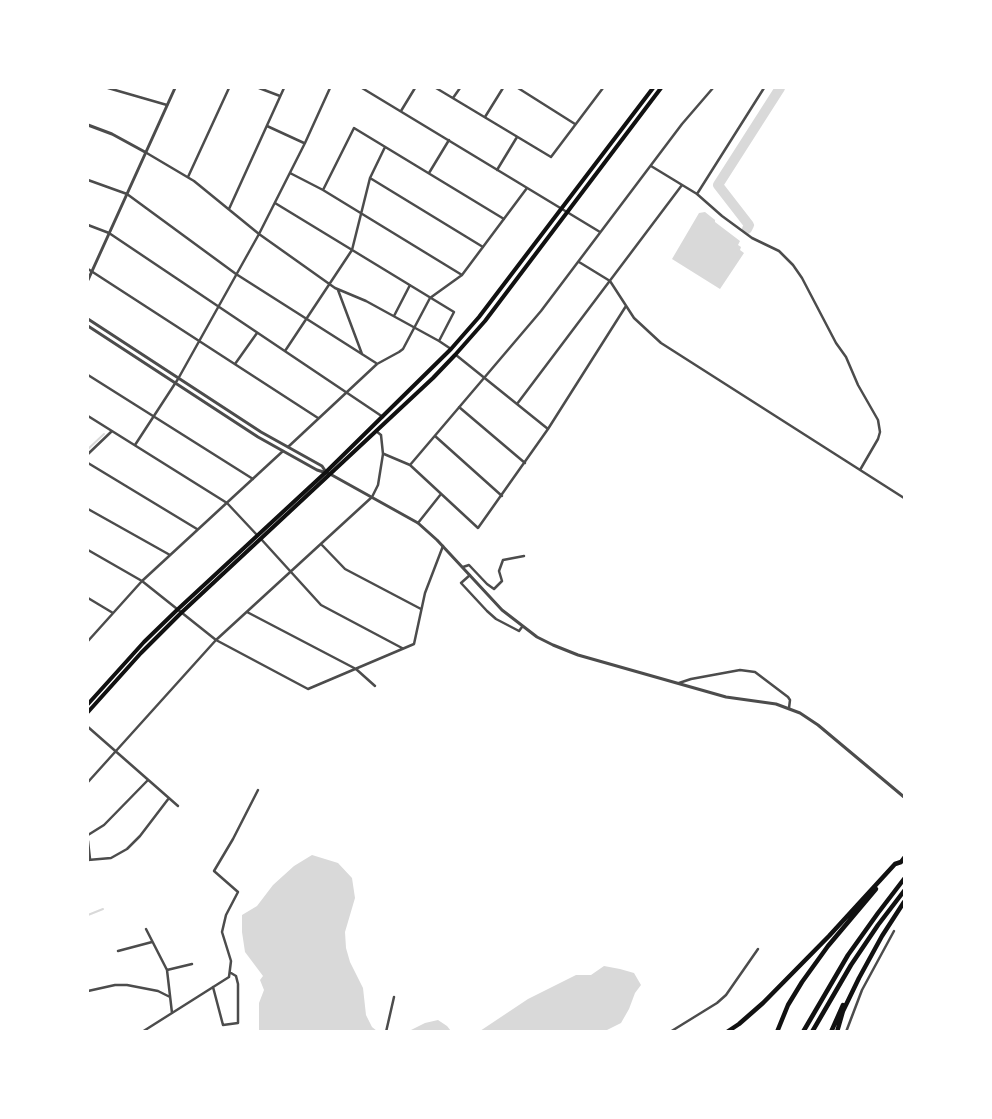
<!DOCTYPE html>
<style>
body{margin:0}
#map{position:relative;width:992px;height:1119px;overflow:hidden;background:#fff;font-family:"DM Sans",sans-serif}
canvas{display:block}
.frame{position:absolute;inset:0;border:89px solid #fff;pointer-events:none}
</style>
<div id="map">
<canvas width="992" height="1119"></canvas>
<div class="frame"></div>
</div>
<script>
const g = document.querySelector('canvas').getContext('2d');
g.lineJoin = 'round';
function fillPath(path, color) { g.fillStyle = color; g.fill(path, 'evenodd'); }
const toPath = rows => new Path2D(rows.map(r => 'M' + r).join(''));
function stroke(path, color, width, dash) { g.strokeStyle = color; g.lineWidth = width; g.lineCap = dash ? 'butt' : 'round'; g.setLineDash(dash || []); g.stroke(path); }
fillPath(toPath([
 [705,212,715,220,715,222,740,241,738,245,741,247,740,250,744,253,720,289,672,259,699,213],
 [312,855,338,863,352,878,355,898,345,932,346,948,350,962,363,988,366,1015,372,1027,377,1031,259,1031,259,1003,264,990,260,980,263,976,245,952,242,932,242,915,257,906,273,885,294,866],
 [604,966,620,969,634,973,641,985,635,993,629,1009,621,1023,605,1031,480,1031,528,999,576,975,591,975],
 [438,1020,447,1026,451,1031,409,1031,425,1023]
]), '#d9d9d9');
stroke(toPath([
 [88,449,104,434],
 [88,915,103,909]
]), '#d9d9d9', 2);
stroke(toPath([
 [747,229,749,225,718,185,780,88]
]), '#d9d9d9', 10);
stroke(toPath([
 [108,88,167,105],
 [259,88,280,96],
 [362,88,600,232],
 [436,88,551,157,603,88],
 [518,88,575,124],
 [453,98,460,88],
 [401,111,415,88],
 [485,117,503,88],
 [267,126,304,143],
 [145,152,194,181,259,234,335,288,366,301,439,341,451,349],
 [651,166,697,194,722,216,752,238,779,251,793,265,802,278,836,343,846,357,858,385,878,420,880,432,878,439,860,470],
 [497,170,517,137],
 [290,173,323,190,462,275],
 [429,173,449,140],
 [188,177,229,88],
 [370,178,483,247],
 [88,180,127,194,236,274,376,363],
 [323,190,354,128,504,219],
 [697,194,764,88],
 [275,203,454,312,439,341],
 [229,209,284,88],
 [88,225,109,233,383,417],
 [579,262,610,281,634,318,661,343,904,498],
 [88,269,318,418],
 [338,290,362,354],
 [394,316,410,285],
 [285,351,352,250,370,178,385,147],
 [456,355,548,429],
 [235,364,257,333],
 [88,375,253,479],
 [517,404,682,185],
 [459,407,525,463],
 [88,416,227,503,257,535],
 [435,436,502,496],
 [135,445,178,379,259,234,305,143,330,88],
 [288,447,377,364,399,352,403,349,430,298,462,275,527,188],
 [88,454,112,431],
 [384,454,410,465,478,528,548,429,626,306],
 [88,463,197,529],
 [410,465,541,311,682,124,713,88],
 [88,509,170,555],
 [418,523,441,494],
 [261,539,321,605,402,648],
 [321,544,345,569,421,609],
 [88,550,142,581,216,640,308,689,414,644,425,593,443,546],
 [463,567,469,565,487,584,494,589,502,581,499,571,503,560,524,556],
 [470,575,461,583,487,611,496,619,519,631,522,627],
 [88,598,113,613],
 [247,612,356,669,375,686],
 [88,641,142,581,283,451],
 [679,683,691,679,740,670,755,672,788,697,790,700,789,708],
 [88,727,178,806],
 [88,782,216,640,372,497,378,485,383,454,381,435,376,431],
 [88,835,104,825,148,780],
 [88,841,90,859],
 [88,860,111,858,127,849,140,836,169,798],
 [146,929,167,970,172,1013],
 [118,951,152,942],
 [167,970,192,964],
 [213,987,223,1025,238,1023,238,984,236,976,231,973],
 [88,991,115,985,127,985,158,991,170,997],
 [142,1032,229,977,231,961,222,932,226,915,238,892,214,871,233,839,258,790],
 [386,1032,394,997],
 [670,1032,717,1003,726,995,758,949],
 [846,1032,862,990,894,931]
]), '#4c4c4c', 2.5);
stroke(toPath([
 [88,125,112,134,145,152],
 [88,280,175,88],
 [88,319,261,432,322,466,326,472],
 [88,326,258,437,317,470,330,474,418,523,437,540,502,610,537,637,553,645,578,655,726,697,776,704,800,713,818,725,904,797]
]), '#4c4c4c', 3);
stroke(toPath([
 [88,704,144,642,177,610,326,472,451,349,479,317,653,88],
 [88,712,141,653,181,613,433,378,455,355,485,321,661,88]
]), '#111', 4);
stroke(toPath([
 [727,1032,739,1024,763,1003,829,936,895,864,901,862,904,858],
 [777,1032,788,1005,802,982,828,946,876,889],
 [803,1032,848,955,878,913,904,879],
 [812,1032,851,965,878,925,904,891],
 [831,1032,843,1005],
 [837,1032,843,1011,859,978,882,936,904,902]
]), '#111', 4.5);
</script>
